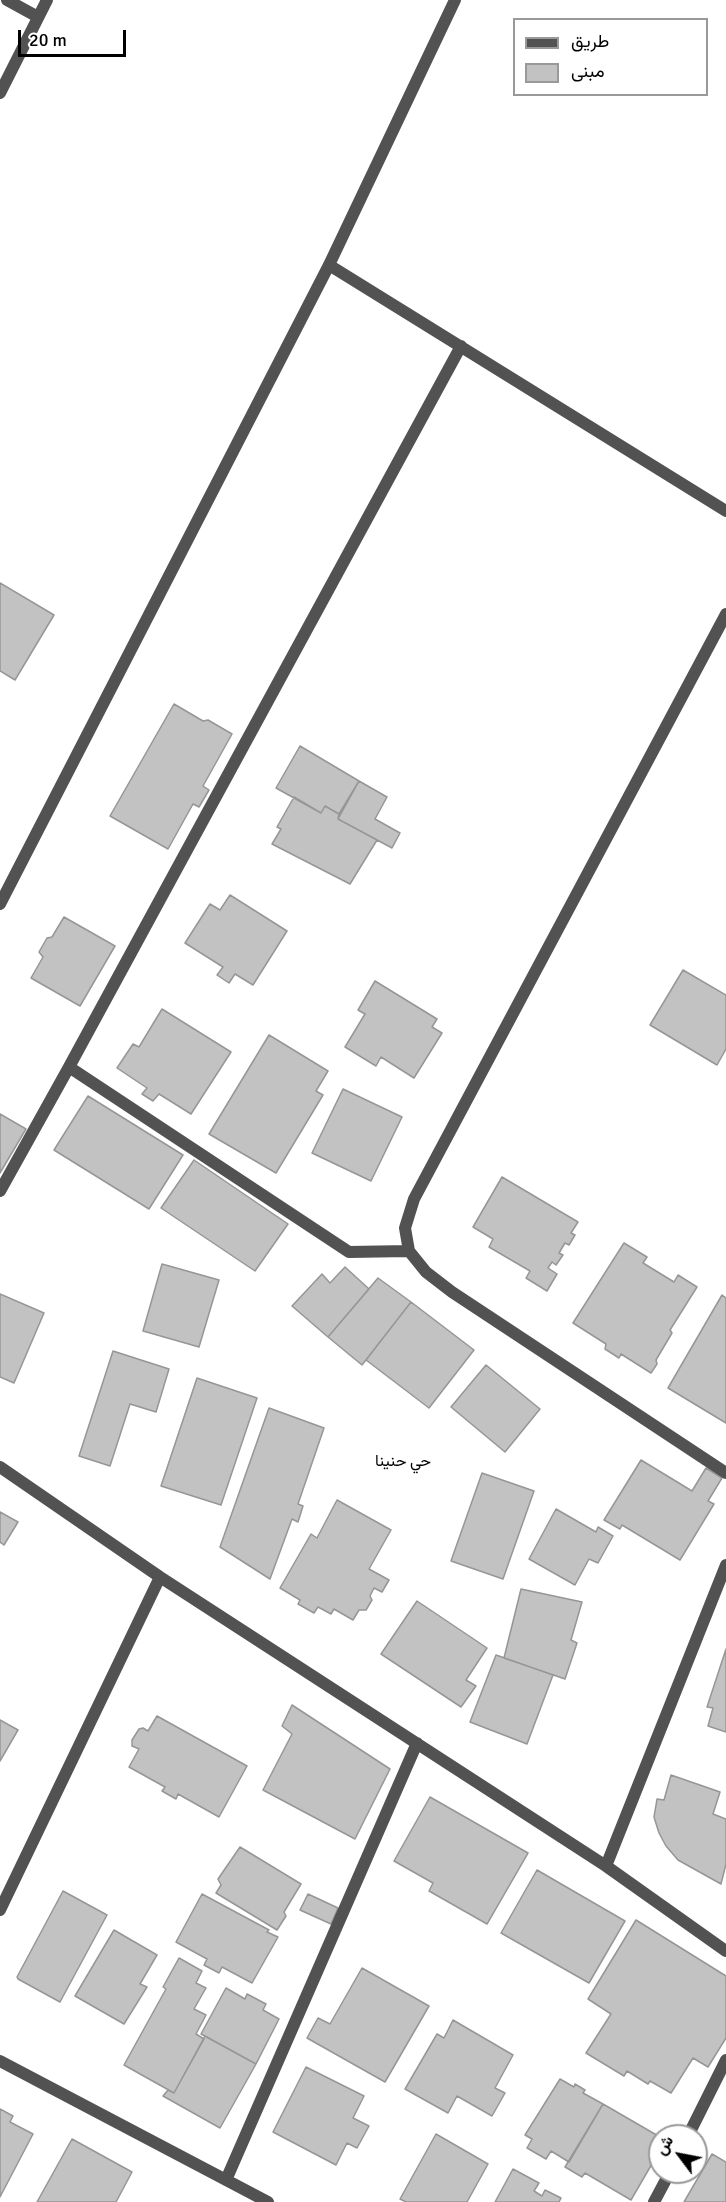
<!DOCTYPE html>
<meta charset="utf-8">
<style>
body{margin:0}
#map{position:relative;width:726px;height:2202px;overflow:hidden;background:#fff;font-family:Signika,Vazirmatn,sans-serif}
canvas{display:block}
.legend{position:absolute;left:513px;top:18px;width:195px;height:78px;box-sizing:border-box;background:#fff;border:2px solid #999;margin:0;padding:8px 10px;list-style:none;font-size:18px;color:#000}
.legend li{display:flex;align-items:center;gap:12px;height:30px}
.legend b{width:30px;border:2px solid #999}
.north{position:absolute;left:648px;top:2124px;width:60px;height:60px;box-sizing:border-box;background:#fff;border:2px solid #999;border-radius:50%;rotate:302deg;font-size:16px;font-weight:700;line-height:24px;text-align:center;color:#000}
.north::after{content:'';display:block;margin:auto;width:21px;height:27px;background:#000;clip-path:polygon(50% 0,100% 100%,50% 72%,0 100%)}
.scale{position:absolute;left:18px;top:30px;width:108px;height:27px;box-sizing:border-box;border:3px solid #000;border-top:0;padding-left:8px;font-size:18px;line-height:21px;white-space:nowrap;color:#000;-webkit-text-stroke:4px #fff;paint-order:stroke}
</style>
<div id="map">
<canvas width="726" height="2202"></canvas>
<ul class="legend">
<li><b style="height:8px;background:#525252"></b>طريق</li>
<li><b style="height:16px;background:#c2c2c2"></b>مبنى</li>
</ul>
<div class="north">ش</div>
<div class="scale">20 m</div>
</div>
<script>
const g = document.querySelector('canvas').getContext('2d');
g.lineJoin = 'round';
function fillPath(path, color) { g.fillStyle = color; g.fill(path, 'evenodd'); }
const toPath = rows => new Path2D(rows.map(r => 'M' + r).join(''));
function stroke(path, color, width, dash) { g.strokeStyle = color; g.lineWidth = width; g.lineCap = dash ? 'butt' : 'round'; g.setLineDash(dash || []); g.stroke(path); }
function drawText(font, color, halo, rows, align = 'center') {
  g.font = font + ' Signika,Vazirmatn,sans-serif'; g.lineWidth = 4.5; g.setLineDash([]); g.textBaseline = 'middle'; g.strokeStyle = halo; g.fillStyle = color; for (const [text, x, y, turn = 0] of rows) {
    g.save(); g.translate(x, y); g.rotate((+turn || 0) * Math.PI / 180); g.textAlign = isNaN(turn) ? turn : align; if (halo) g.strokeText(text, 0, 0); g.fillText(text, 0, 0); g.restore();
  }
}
const building = toPath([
 [0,583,54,615,15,680,0,671,0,583],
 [174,704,203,721,208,720,232,734,203,786,209,790,199,807,193,804,168,849,110,816,174,704],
 [300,746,359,781,339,814,325,806,321,813,276,788,300,746],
 [359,781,387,797,375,819,400,833,392,848,338,819,359,781],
 [294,797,321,813,325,806,339,814,338,819,377,840,350,884,272,844,281,829,277,827,294,797],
 [230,895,287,931,253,985,235,974,229,983,217,975,223,967,185,943,210,904,220,910,230,895],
 [64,917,115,946,80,1006,31,978,43,957,39,952,47,938,52,937,64,917],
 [683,970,726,995,726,1049,717,1065,650,1025,683,970],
 [375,981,437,1019,432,1027,442,1033,414,1078,381,1057,376,1066,345,1047,365,1014,358,1010,375,981],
 [162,1009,231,1052,191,1114,159,1094,153,1101,142,1094,147,1088,117,1068,133,1044,139,1047,162,1009],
 [269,1035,328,1071,316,1091,323,1095,276,1173,209,1134,269,1035],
 [343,1089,402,1117,371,1181,312,1153,343,1089],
 [88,1096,183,1155,149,1209,54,1150,88,1096],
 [0,1114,26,1129,0,1173,0,1114],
 [194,1160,288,1224,255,1271,161,1208,194,1160],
 [502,1177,578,1222,571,1233,575,1235,569,1245,565,1243,559,1253,563,1255,556,1265,552,1262,548,1268,557,1274,547,1291,526,1278,530,1271,489,1247,493,1239,473,1227,502,1177],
 [624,1243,647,1257,643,1263,674,1282,678,1275,697,1287,670,1330,672,1333,656,1360,657,1364,651,1373,621,1354,619,1358,605,1349,606,1344,573,1323,624,1243],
 [162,1264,219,1280,199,1347,143,1331,162,1264],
 [345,1267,369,1289,328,1337,292,1306,322,1274,330,1283,345,1267],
 [378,1278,411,1302,362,1365,328,1337,378,1278],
 [0,1294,44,1313,14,1383,0,1377,0,1294],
 [722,1295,726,1298,726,1423,668,1388,722,1295],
 [411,1302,474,1350,429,1408,366,1360,411,1302],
 [113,1351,169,1369,156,1412,130,1404,110,1466,79,1456,113,1351],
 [486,1365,540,1409,505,1452,451,1407,486,1365],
 [197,1378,257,1398,221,1505,161,1486,197,1378],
 [269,1408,324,1428,298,1504,303,1506,298,1522,292,1519,270,1579,220,1547,269,1408],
 [641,1460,692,1491,706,1468,722,1478,708,1501,714,1504,680,1560,622,1525,620,1529,604,1520,641,1460],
 [482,1473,534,1491,503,1579,451,1561,482,1473],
 [337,1500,391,1530,369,1569,389,1580,382,1592,374,1588,370,1596,372,1600,366,1610,359,1610,353,1620,334,1609,331,1614,318,1607,314,1613,298,1604,300,1600,280,1588,311,1534,317,1538,337,1500],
 [556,1509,596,1532,598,1527,613,1536,598,1563,589,1559,575,1585,529,1559,556,1509],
 [0,1512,18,1522,4,1545,0,1542,0,1512],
 [521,1589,582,1602,571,1640,577,1643,565,1679,504,1658,521,1589],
 [417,1601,487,1648,466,1680,476,1686,461,1707,381,1654,417,1601],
 [726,1649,726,1732,708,1726,713,1708,707,1707,726,1649],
 [496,1655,553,1675,527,1744,470,1722,496,1655],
 [292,1705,390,1769,355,1839,263,1790,292,1734,282,1726,292,1705],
 [157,1716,247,1766,219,1817,178,1794,176,1799,162,1791,165,1787,129,1767,139,1749,132,1746,132,1740,139,1729,143,1728,148,1731,157,1716],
 [0,1720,18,1730,0,1761,0,1720],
 [671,1775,720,1792,713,1814,726,1819,726,1864,721,1884,678,1860,666,1846,659,1833,654,1817,657,1799,664,1800,671,1775],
 [430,1797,528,1853,487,1924,429,1891,433,1883,394,1861,430,1797],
 [240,1847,301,1884,284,1912,286,1916,277,1930,216,1893,221,1885,218,1879,240,1847],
 [537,1870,625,1921,589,1983,501,1933,537,1870],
 [63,1891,107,1915,60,2002,18,1979,17,1977,63,1891],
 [202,1894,269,1930,267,1932,278,1937,252,1983,222,1967,219,1973,204,1965,207,1959,176,1942,202,1894],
 [308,1894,338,1908,331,1924,300,1910,308,1894],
 [636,1920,726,1976,726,2038,708,2067,693,2058,671,2093,650,2081,648,2084,627,2071,624,2076,586,2053,611,2014,588,1999,636,1920],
 [114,1930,157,1955,140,1984,147,1987,124,2024,75,1996,114,1930],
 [179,1958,202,1971,196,1983,206,1988,194,2009,206,2015,196,2034,204,2039,174,2093,124,2065,166,1989,163,1987,179,1958],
 [362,1968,429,2006,385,2082,307,2038,318,2018,330,2024,362,1968],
 [226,1988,245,1999,247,1994,266,2004,263,2010,279,2019,256,2064,201,2034,226,1988],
 [453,2020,513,2055,495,2088,505,2093,492,2116,457,2096,448,2113,405,2089,437,2034,444,2038,453,2020],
 [205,2036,256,2064,220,2128,163,2096,168,2090,174,2093,205,2036],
 [306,2067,364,2096,353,2118,369,2126,357,2148,347,2143,336,2165,273,2132,306,2067],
 [560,2079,574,2087,575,2084,585,2090,583,2093,603,2104,569,2162,551,2151,546,2159,527,2148,532,2139,525,2135,560,2079],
 [603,2104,660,2137,660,2150,631,2200,585,2173,582,2177,565,2167,603,2104],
 [0,2109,13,2116,10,2122,33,2134,0,2197,0,2109],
 [436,2134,488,2164,467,2202,406,2202,400,2199,436,2134],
 [72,2139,132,2172,116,2202,37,2202,72,2139],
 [712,2154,726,2162,726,2202,684,2202,712,2154],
 [513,2169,539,2183,534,2191,542,2196,545,2190,561,2198,559,2202,495,2202,513,2169]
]);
fillPath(building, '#c2c2c2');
stroke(building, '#969696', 1.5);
stroke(toPath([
 [7,0,38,17],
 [0,93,47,0],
 [329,265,726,511],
 [726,614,414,1199,405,1228,409,1251,426,1272,452,1292,726,1473],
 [0,904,329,265,455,0],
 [69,1067,349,1252,409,1251],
 [0,1191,69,1067,461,346],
 [0,1467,160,1577,606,1866,726,1951],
 [606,1866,726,1565],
 [0,1910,160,1577],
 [0,2061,268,2202],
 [688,2136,726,2060],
 [226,2180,417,1743],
 [654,2202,670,2172]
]), '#525252', 12);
drawText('16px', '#000', '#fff', [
 ["حي حنينا",403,1462]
]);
</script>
